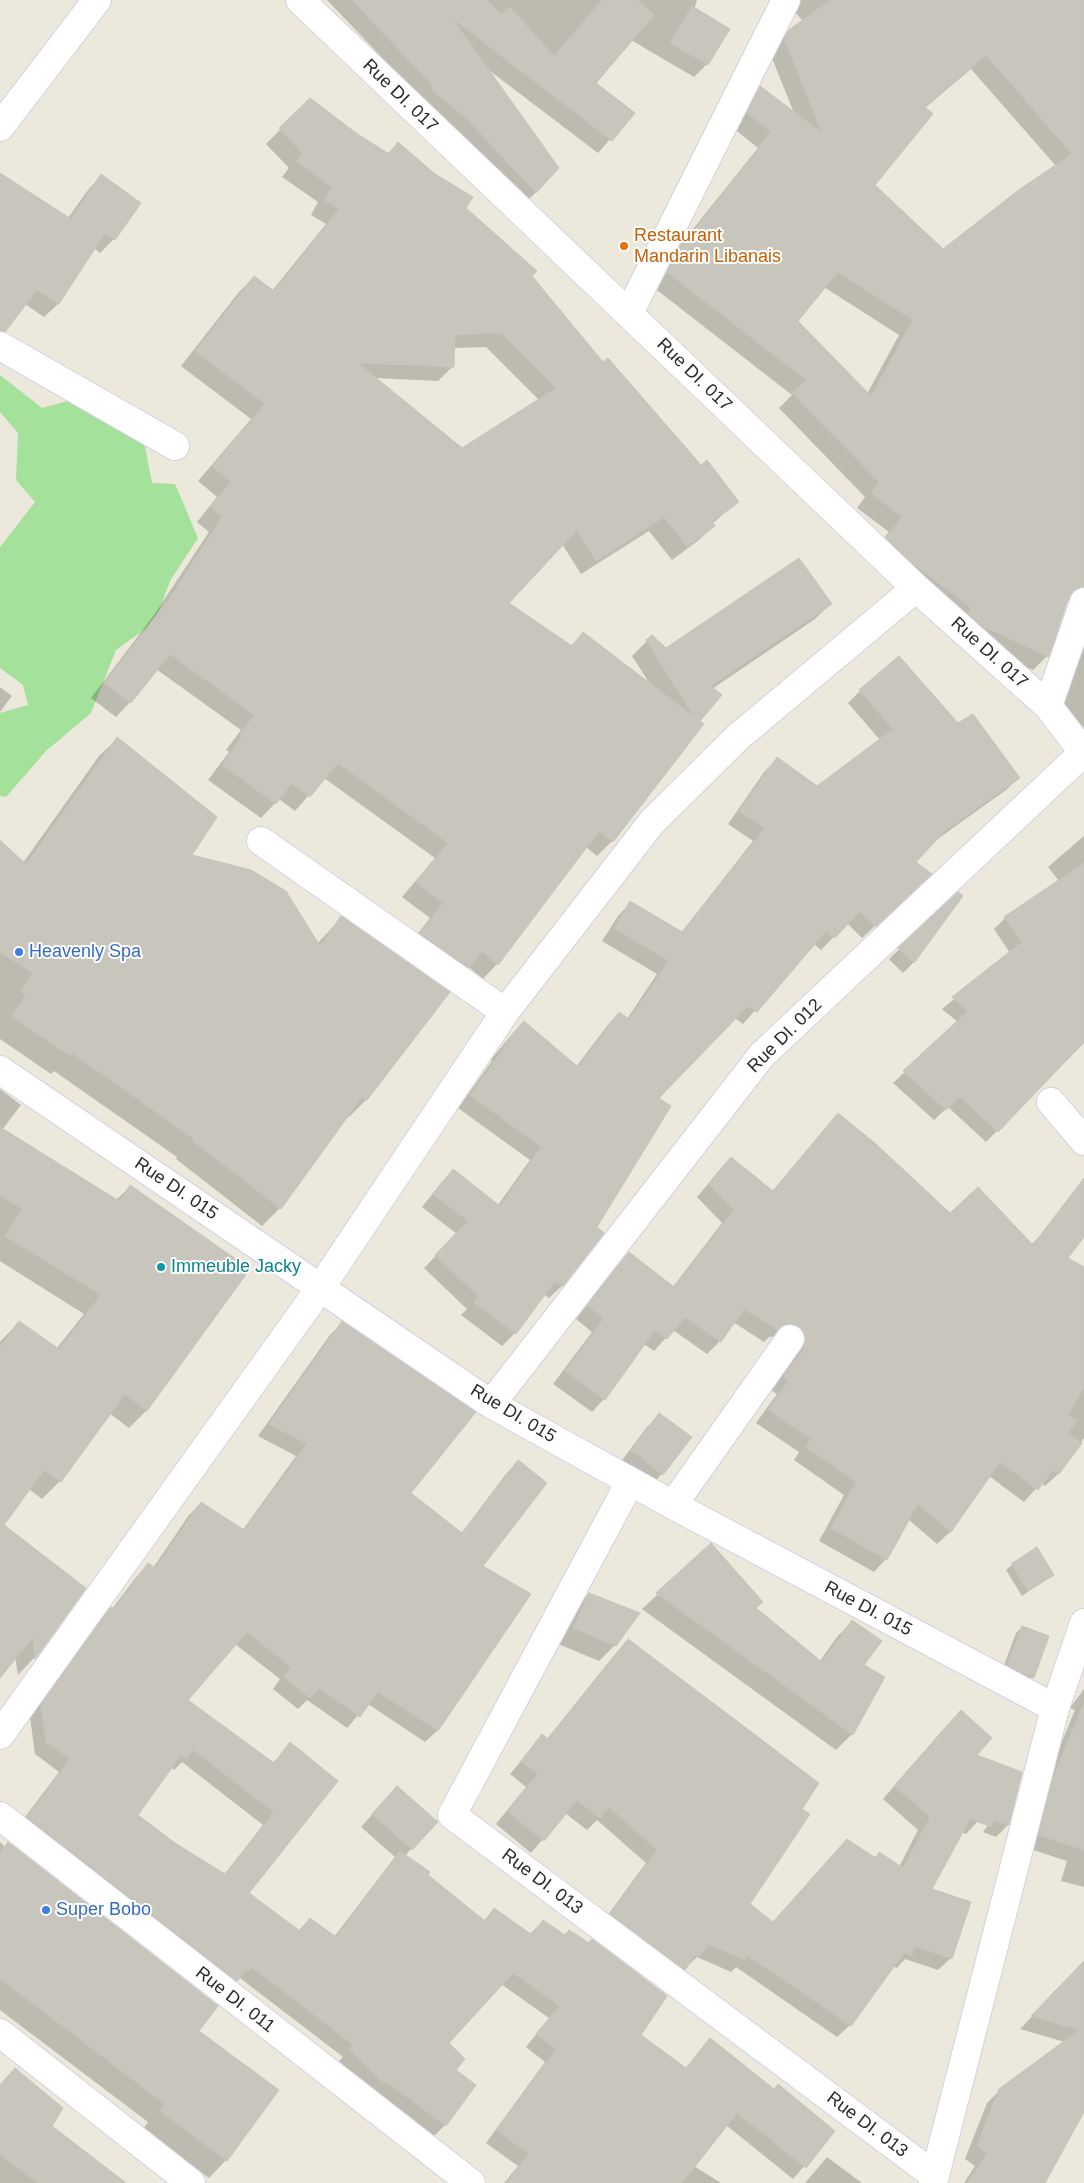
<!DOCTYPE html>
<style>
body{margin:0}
canvas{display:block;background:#ece8dc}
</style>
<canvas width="1084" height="2183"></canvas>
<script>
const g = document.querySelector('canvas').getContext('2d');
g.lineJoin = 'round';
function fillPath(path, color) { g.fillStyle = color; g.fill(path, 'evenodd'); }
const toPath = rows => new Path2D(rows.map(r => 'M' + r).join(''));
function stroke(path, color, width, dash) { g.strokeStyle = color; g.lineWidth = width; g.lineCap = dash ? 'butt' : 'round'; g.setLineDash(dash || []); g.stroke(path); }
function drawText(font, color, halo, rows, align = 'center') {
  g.font = font + ' Arial,sans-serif'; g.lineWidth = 4; g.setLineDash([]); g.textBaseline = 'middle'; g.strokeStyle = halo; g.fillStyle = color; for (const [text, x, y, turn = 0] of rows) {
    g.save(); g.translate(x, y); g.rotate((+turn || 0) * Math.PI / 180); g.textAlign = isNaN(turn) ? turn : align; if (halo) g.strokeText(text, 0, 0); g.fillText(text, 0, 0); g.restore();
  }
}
fillPath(toPath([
 [0,375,42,408,93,394,140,420,152,483,175,484,198,538,170,581,155,622,116,650,91,713,46,751,6,797,0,796,0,713,28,705,23,685,0,668,0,547,35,502,16,480,18,433,0,412]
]), '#a4e19a');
fillPath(toPath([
 [327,0,697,0,694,10,707,64,694,77,631,40,594,83,633,113,598,153,486,68,536,192,523,205],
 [800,0,1084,0,1084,612,1075,602,1067,601,1047,656,1033,670,969,642,872,553,889,532,857,508,865,497,779,408,792,395,653,287,664,265,758,148,733,128,746,102,760,88,794,113,770,53,774,46,789,31,803,21,791,8],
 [971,69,1056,166,943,251,873,185,925,108],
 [824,287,899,335,867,394,796,322],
 [310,100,355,134,387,154,398,143,531,276,602,364,737,502,712,524,713,526,699,540,672,560,649,531,581,574,562,544,508,603,570,647,583,633,650,684,632,656,647,641,666,650,830,604,815,619,712,689,698,721,702,724,612,841,597,856,586,847,497,964,483,979,468,966,453,981,406,949,430,918,402,897,435,858,324,778,295,811,279,799,261,818,208,780,229,752,226,750,241,730,156,669,130,702,116,717,91,698,154,615,209,532,197,522,217,497,198,481,251,419,181,366,239,292,254,277,272,291,326,224,311,215,318,202,282,177,289,168,266,144],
 [486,347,539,400,462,449,375,378,438,381,453,366,454,348],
 [0,175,68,218,88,190,101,176,114,239,100,253,94,248,58,304,44,317,25,304,0,335],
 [1084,625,1084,727,1053,716],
 [0,687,12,696,0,712],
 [860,691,957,725,1018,778,1006,790,932,843,914,862,918,886,862,938,847,923,821,950,814,944,743,1024,735,1018,657,1098,595,1228,602,1233,562,1286,549,1298,544,1294,515,1333,502,1346,461,1315,467,1309,424,1268,457,1234,422,1207,441,1183,454,1170,498,1205,530,1160,458,1108,492,1061,491,1059,524,1022,576,1067,607,1026,619,1013,627,1019,657,974,602,941,618,916,630,903,681,933,753,841,728,824,765,771,777,759,817,787,880,740,848,703],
 [117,739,190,855,317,944,341,918,448,993,366,1100,349,1117,347,1116,280,1208,262,1226,176,1159,177,1157,54,1071,51,1074,0,1039,0,842,23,863,99,756],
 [1084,836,1084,1043,986,1142,948,1107,934,1120,893,1083,958,1022,942,1009,1010,953,994,929,1005,918,1059,881,1048,867],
 [958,894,961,897,913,963,903,973,889,959],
 [0,1089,21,1105,2,1130,116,1200,131,1186,147,1410,129,1428,109,1413,60,1481,42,1499,29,1489,2,1525,85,1588,34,1658,18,1675,15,1657,0,1676,0,1342,19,1322,56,1349,84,1314,0,1261],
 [826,1128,950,1215,1031,1245,1047,1229,1071,1272,1084,1268,1084,1438,1058,1474,1045,1486,1041,1483,1024,1502,989,1476,950,1532,937,1544,908,1519,886,1559,874,1572,819,1541,844,1495,794,1460,799,1452,756,1423,777,1394,771,1390,792,1362,792,1346,778,1336,769,1337,764,1342,733,1322,720,1341,707,1354,673,1330,654,1351,644,1344,604,1399,592,1412,553,1384,592,1332,576,1319,616,1267,629,1254,672,1288,722,1223,697,1197,719,1171,732,1158,772,1192],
 [342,1323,409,1493,461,1534,506,1474,518,1462,481,1567,529,1594,437,1731,425,1742,368,1704,347,1728,307,1700,298,1709,273,1689,280,1679,235,1644,186,1700,273,1763,290,1744,336,1781,247,1893,298,1931,310,1919,334,1937,395,1857,361,1827,385,1800,411,1849,405,1856,483,1921,494,1910,529,1935,543,1921,639,2036,685,2069,710,2040,773,2090,834,2131,793,2179,726,2125,694,2166,721,2183,504,2183,518,2166,486,2143,545,2062,526,2047,549,2018,501,1984,447,2044,454,2070,445,2125,433,2137,370,2094,338,2062,343,2057,240,1978,236,1983,16,1829,59,1772,35,1754,30,1717,99,1620,112,1609,137,1576,148,1565,153,1568,189,1515,201,1503,242,1531,296,1456,258,1436,330,1335],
 [182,1762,263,1825,224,1875,175,1844,136,1815,171,1767,174,1770],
 [659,1415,662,1474,650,1486,620,1463,647,1427],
 [711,1545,755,1608,820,1661,837,1637,853,1621,862,1666,884,1678,852,1734,836,1750,642,1609],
 [1012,1565,1053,1574,1022,1596,1006,1570],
 [589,1594,615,1645,599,1661,558,1644,573,1610],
 [1022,1627,1032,1677,1027,1683,1002,1671,1016,1633],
 [628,1641,800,1809,748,1905,773,1923,879,1854,899,1867,918,1830,883,1799,948,1724,975,1756,978,1821,966,1834,961,1832,931,1890,951,1958,938,1970,905,1959,897,1968,893,1966,850,2025,837,2037,736,1967,731,1972,697,1957,672,1981,599,1927,646,1863,597,1820,587,1830,565,1813,531,1853,496,1824,526,1787,510,1774,542,1736,547,1739,616,1653],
 [1084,1689,1084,1887,1061,1881,1067,1861,1027,1848,1041,1792,1075,1710,1070,1708],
 [1017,1788,1008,1825,996,1837,983,1832,1008,1798],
 [0,1842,197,2031,226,2160,209,2178,143,2129,148,2122,0,2010],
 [1084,1963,1084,2109,1043,2183,964,2183,975,2166,965,2159,987,2103,1000,2090,1065,2042,1020,2029],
 [0,2085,50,2127,121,2183,0,2183],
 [827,2157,862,2183,805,2183]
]), '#0003');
const building = toPath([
 [352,0,487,0,501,15,510,7,554,56,602,0,637,0,654,15,596,83,635,113,612,141,452,18,559,168,536,193,467,119,431,89,433,86,352,0],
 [830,0,1084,0,1084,587,1074,590,1069,596,1049,657,984,627,968,614,971,608,912,563,886,538,902,517,871,493,879,482,792,393,806,380,667,272,679,249,771,132,747,113,760,86,822,133,784,38,789,30,830,0],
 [986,55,1072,154,1020,189,943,249,875,185,933,114,925,107,986,55],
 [838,272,913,320,871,396,798,321,838,272],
 [692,6,730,29,708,65,670,43,692,6],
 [310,98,356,133,389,154,398,142,435,174,473,197,466,208,537,271,532,276,603,362,608,358,701,465,707,460,739,502,712,522,715,526,687,547,664,517,596,561,577,530,509,603,572,646,583,632,694,717,646,640,652,635,666,648,799,558,832,604,711,686,722,695,700,721,704,724,613,842,599,831,498,965,482,951,469,968,420,933,443,903,416,882,448,843,338,763,310,797,292,783,276,804,222,765,242,737,240,735,254,715,170,654,131,703,104,683,169,599,222,517,210,507,231,482,212,466,265,404,195,351,254,276,274,291,339,209,324,200,332,187,296,161,302,153,279,128,310,98],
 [501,333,556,388,462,448,358,363,454,367,455,335,501,333],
 [0,173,71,219,101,174,141,203,115,240,105,233,59,304,37,290,5,332,0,330,0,173],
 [899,656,958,723,973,714,1020,778,945,831,916,862,932,874,876,927,860,911,835,938,826,931,757,1012,748,1006,659,1098,671,1106,597,1227,604,1233,563,1286,555,1281,516,1334,473,1302,478,1296,435,1255,468,1221,433,1194,453,1169,500,1206,541,1147,470,1095,504,1048,502,1046,524,1021,578,1067,619,1012,629,1019,669,961,614,928,630,901,682,932,765,828,739,811,777,757,817,786,893,729,859,690,899,656],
 [117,737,217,817,192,855,251,870,286,891,320,946,341,916,450,992,367,1100,362,1097,281,1209,193,1141,194,1139,72,1053,70,1056,11,1016,26,995,21,991,33,973,0,952,0,840,26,864,117,737],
 [1084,863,1084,1042,998,1132,960,1097,946,1110,903,1071,968,1011,952,997,1022,942,1004,917,1084,863],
 [958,892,963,896,914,963,898,948,958,892],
 [838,1113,876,1144,950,1213,978,1187,1033,1245,1084,1178,1084,1237,1068,1258,1084,1267,1084,1387,1068,1415,1077,1421,1068,1433,1082,1443,1059,1474,1053,1470,1038,1490,1000,1462,951,1532,918,1504,887,1560,831,1528,856,1482,806,1447,811,1439,768,1410,788,1381,783,1376,805,1348,804,1333,799,1326,791,1323,783,1325,778,1330,744,1309,721,1342,685,1317,667,1339,655,1330,605,1400,565,1371,604,1318,587,1306,629,1252,674,1287,734,1210,708,1184,731,1157,773,1191,838,1113],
 [0,1127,119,1201,130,1185,250,1269,147,1411,125,1394,61,1482,44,1470,4,1525,86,1588,35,1659,33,1637,0,1678,0,1347,19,1321,59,1349,101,1295,5,1236,22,1209,0,1195,0,1127],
 [342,1321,476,1412,411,1493,462,1533,518,1460,547,1483,483,1566,531,1594,438,1731,378,1692,360,1717,319,1688,310,1698,284,1677,291,1667,247,1632,188,1700,274,1763,290,1742,338,1781,249,1893,300,1931,310,1918,336,1937,400,1851,430,1872,428,1875,485,1921,494,1908,532,1935,543,1920,565,1935,569,1930,589,1943,592,1939,667,1996,641,2035,686,2068,710,2038,774,2089,778,2084,835,2131,806,2168,737,2113,682,2183,505,2183,529,2154,496,2130,556,2049,536,2034,560,2006,513,1973,449,2043,465,2059,456,2070,476,2085,446,2126,385,2081,383,2083,349,2049,353,2045,252,1967,248,1972,246,1970,237,1981,27,1817,70,1759,46,1742,41,1704,111,1607,114,1609,148,1563,155,1568,201,1502,244,1530,307,1444,269,1424,342,1321],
 [193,1750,274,1812,225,1874,175,1843,138,1815,181,1755,187,1759,193,1750],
 [659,1413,692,1437,663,1475,642,1459,643,1457,631,1451,659,1413],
 [711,1543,763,1602,756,1608,822,1662,852,1620,882,1641,864,1665,885,1677,853,1735,656,1593,711,1543],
 [1037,1547,1054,1575,1028,1591,1011,1564,1037,1547],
 [589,1593,640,1613,616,1646,573,1628,589,1593],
 [1022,1626,1049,1636,1034,1678,1007,1665,1022,1626],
 [628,1639,819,1783,802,1809,810,1814,750,1904,773,1922,847,1839,877,1859,879,1852,903,1868,930,1817,894,1786,961,1710,992,1738,977,1755,1022,1772,1009,1825,994,1820,992,1827,970,1819,932,1889,971,1902,952,1959,915,1946,911,1956,904,1953,851,2026,747,1955,745,1960,708,1944,699,1957,695,1955,685,1970,610,1914,657,1850,609,1807,600,1818,577,1800,544,1841,507,1811,538,1774,521,1761,542,1734,548,1739,628,1639],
 [1083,1705,1084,1705,1084,1850,1039,1835,1053,1778,1083,1705],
 [397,1786,438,1822,412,1850,372,1814,397,1786],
 [8,1842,218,2006,199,2031,279,2090,227,2161,160,2111,165,2104,0,1979,0,1853,8,1842],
 [1084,1961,1084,2112,1045,2183,967,2183,987,2153,977,2146,999,2089,1079,2030,1031,2016,1084,1961],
 [15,2068,63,2108,52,2126,126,2183,38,2183,0,2154,0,2085,15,2068]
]);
fillPath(building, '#c7c5bc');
stroke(building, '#c7c4b6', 1);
const minor = toPath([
 [300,0,916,588,1048,706,1084,753],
 [629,313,786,0],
 [0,346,175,446],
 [1048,706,1084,602],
 [261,841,505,1012],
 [0,1070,491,1404,673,1505,1055,1708],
 [1051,1102,1084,1141],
 [491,1404,762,1055,1084,752],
 [630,1482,452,1815,935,2176],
 [673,1505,790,1339],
 [0,1735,321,1287,505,1012,652,822,738,737,916,588],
 [0,1816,471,2183],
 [0,2033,191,2183],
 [933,2183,1055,1708,1084,1623]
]);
const secondary = toPath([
 [0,127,97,0]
]);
stroke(minor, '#d2d1e3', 30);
stroke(secondary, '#d2d1e3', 30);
stroke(minor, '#fff', 28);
stroke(secondary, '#fff', 28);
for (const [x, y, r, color] of [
 [624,246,5,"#e8710a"],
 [19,952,5,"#3f7fe0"],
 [161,1267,5,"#0f9aa8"],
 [46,1910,5,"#3f7fe0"]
]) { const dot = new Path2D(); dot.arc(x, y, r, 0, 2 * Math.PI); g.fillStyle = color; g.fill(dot); stroke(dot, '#fff', 2); }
drawText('18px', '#2a2a2a', '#fff', [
 ["Rue DI. 017",400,96,44],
 ["Rue DI. 017",694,375,44],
 ["Rue DI. 017",989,653,42],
 ["Rue DI. 012",785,1036,-45],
 ["Rue DI. 015",176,1189,34],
 ["Rue DI. 015",513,1414,31],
 ["Rue DI. 015",868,1609,28],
 ["Rue DI. 013",542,1882,37],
 ["Rue DI. 011",235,2000,38],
 ["Rue DI. 013",867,2125,37]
]);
drawText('18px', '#c56008', '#fff', [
 ["Restaurant",634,236],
 ["Mandarin Libanais",634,257]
], 'left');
drawText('18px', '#366cbe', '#fff', [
 ["Heavenly Spa",29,952],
 ["Super Bobo",56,1910]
], 'left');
drawText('18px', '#0d838f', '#fff', [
 ["Immeuble Jacky",171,1267]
], 'left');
</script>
